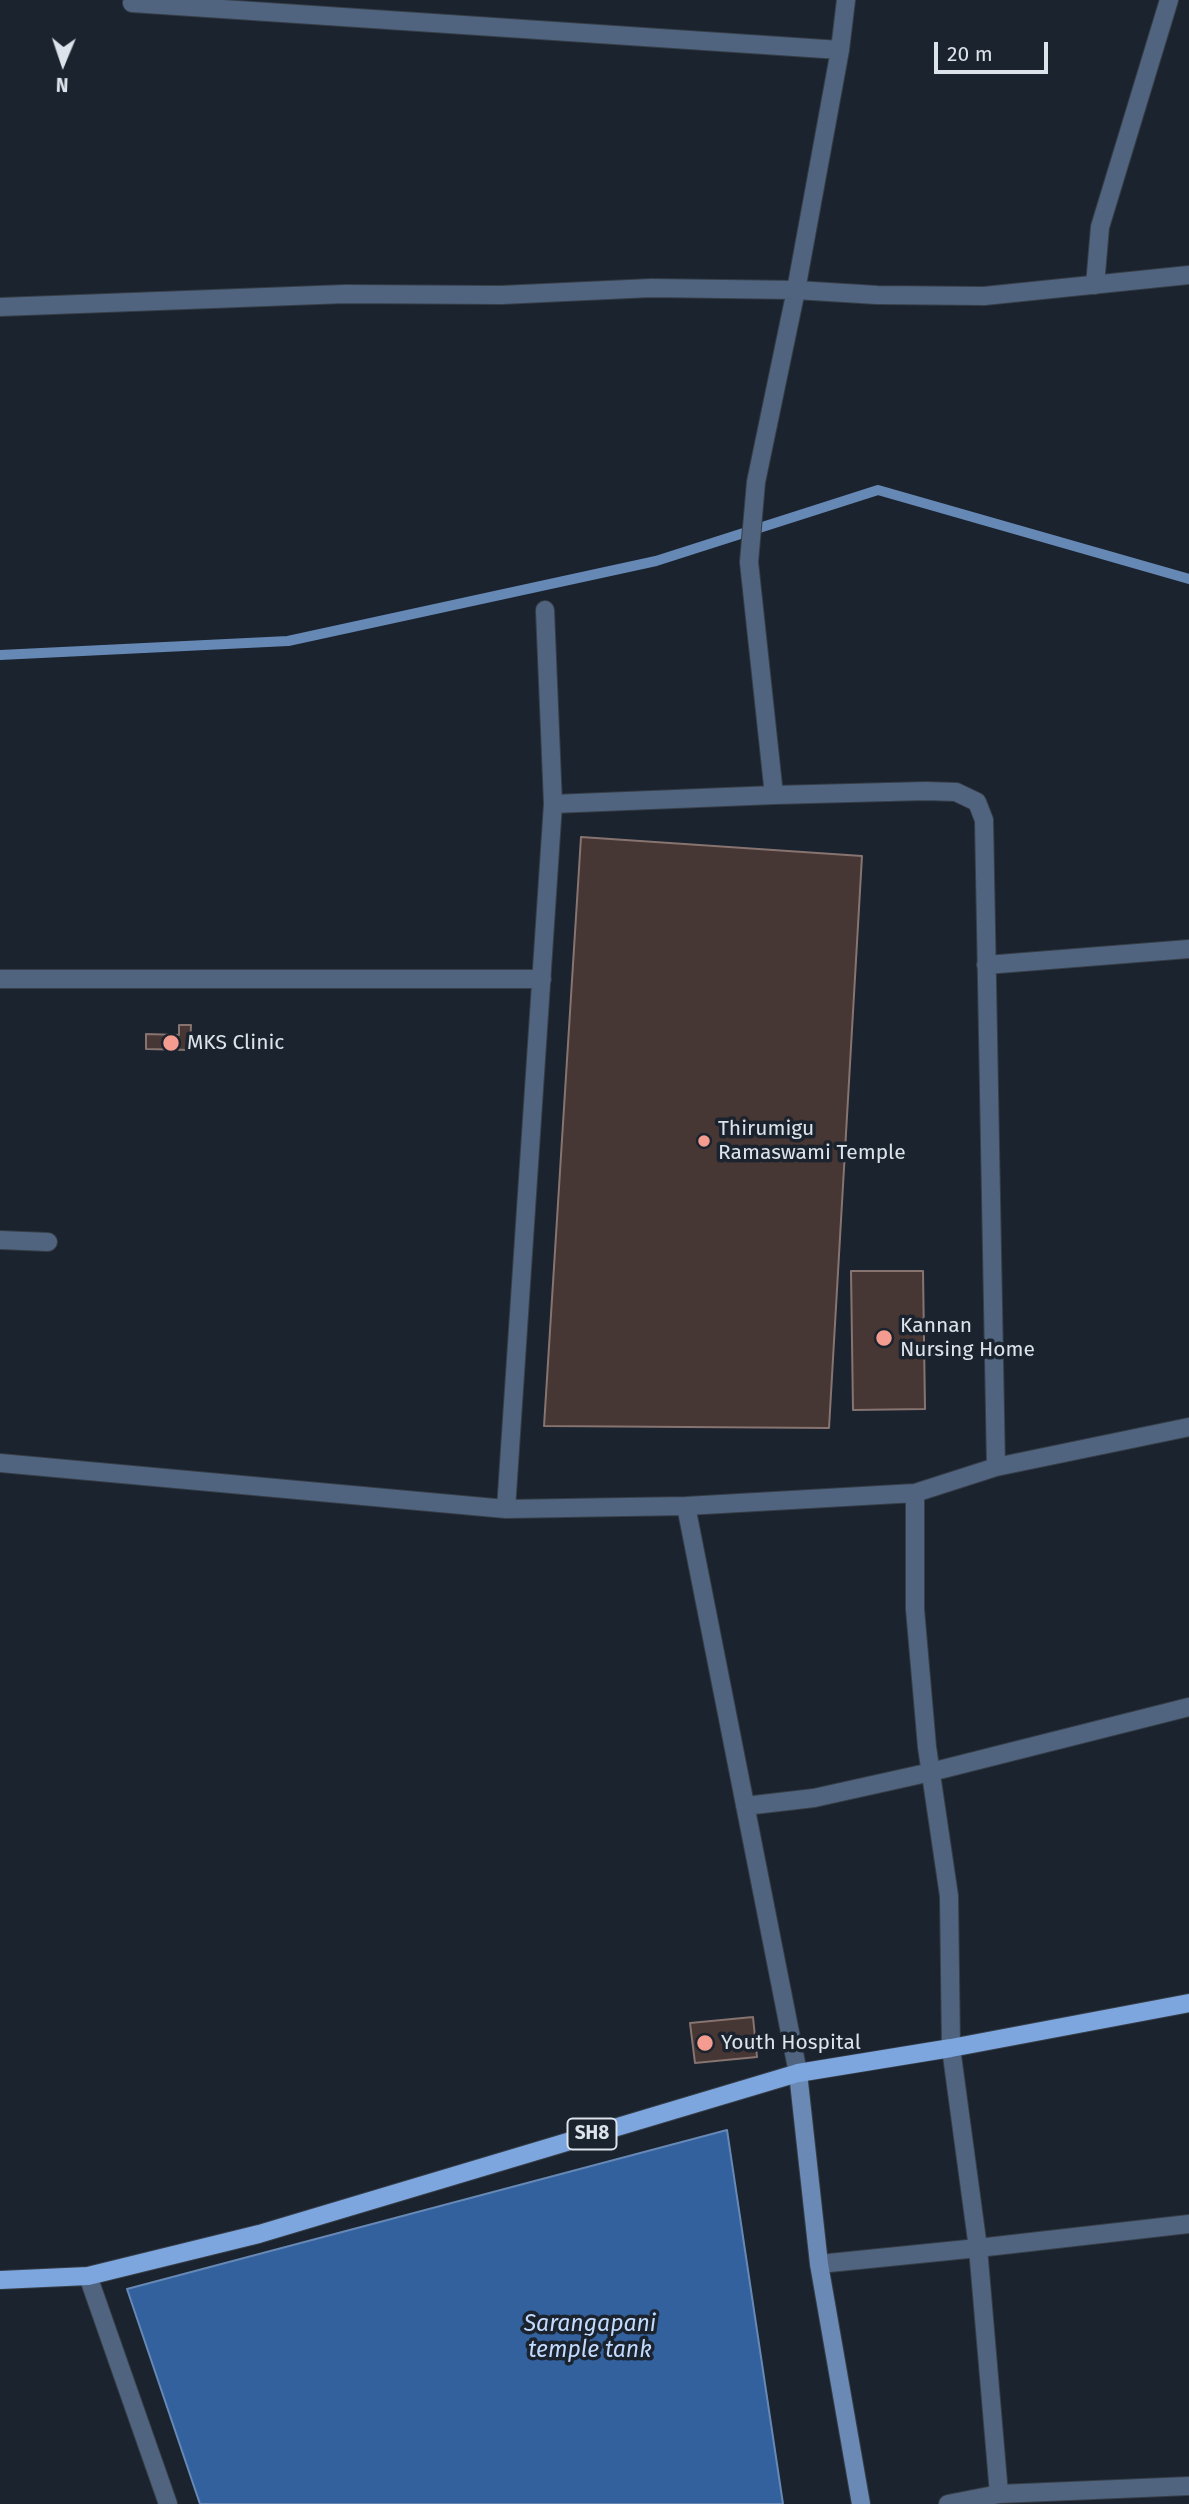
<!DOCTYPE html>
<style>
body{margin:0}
#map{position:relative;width:1189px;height:2504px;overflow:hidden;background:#1b232e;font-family:"Fira Sans",sans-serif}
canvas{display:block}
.north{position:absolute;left:28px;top:28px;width:70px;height:70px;-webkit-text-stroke:5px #1b232e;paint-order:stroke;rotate:182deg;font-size:19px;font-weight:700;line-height:28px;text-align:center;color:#dde3eb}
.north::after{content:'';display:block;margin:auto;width:24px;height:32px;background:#dde3eb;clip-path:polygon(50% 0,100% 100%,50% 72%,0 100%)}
.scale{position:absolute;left:934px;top:42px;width:114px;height:32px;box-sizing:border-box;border:4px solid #dde3eb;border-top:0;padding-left:9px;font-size:21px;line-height:24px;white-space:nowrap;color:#dde3eb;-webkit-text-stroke:5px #1b232e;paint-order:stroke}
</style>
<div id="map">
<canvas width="1189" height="2504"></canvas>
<div class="north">N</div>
<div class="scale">20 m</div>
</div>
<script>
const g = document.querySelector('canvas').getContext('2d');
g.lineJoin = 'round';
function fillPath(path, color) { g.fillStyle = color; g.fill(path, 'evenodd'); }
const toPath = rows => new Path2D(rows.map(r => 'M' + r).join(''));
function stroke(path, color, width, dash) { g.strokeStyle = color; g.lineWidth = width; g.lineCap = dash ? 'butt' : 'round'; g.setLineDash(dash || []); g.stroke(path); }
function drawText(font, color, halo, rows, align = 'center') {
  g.font = font + ' "Fira Sans",sans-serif'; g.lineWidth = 7; g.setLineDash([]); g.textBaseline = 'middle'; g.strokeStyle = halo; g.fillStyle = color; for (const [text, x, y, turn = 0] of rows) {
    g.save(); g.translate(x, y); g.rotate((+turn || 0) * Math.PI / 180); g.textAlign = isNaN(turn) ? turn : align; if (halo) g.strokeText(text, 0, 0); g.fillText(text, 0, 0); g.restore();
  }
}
const water = toPath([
 [727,2130,783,2504,200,2504,127,2289,727,2130]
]);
fillPath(water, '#33619e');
stroke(water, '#6688b5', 2);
stroke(toPath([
 [0,655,288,641,656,561,878,490,1189,579]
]), '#6688b5', 10);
const building = toPath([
 [581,837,862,856,829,1428,544,1426,581,837],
 [179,1025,191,1025,190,1050,146,1049,146,1034,179,1035,179,1025],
 [851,1271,923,1271,925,1409,853,1410,851,1271],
 [753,2017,757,2057,695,2063,690,2023,753,2017]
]);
fillPath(building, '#473734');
stroke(building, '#877471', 2);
const lane = toPath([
 [978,2248,1189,2224]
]);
const street = toPath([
 [132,3,840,50],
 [1095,285,1100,227,1169,0],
 [0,307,345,294,501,295,651,288,796,290,877,295,984,296,1189,275],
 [545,610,553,804],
 [774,795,749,562,756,482,796,290,840,50,846,0],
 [986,965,1189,949],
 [0,979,542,979],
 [0,1240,48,1242],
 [0,1463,506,1509,686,1506,915,1493,996,1467,1189,1427],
 [915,1493,915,1609,927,1747,949,1896,951,2048,978,2248,999,2494],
 [686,1506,798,2073],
 [506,1509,553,804,774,795,926,791,956,792,977,802,984,820,996,1467],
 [745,1806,814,1798,931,1772,1189,1707],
 [819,2264,978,2248],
 [88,2276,168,2504],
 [948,2504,999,2494,1189,2486]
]);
const secondary = toPath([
 [798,2073,819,2264,861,2504]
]);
const primary = toPath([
 [0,2280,88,2276,259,2234,798,2073,951,2048,1189,2003]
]);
stroke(lane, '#363e48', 20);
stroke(street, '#363e48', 20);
stroke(secondary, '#363e48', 20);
stroke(primary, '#363e48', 20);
stroke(lane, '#50647f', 18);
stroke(street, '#50647f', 18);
stroke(secondary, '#6a89b5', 18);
stroke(primary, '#7da6df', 18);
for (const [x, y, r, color] of [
 [171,1043,9,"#f59c90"],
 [704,1141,7,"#f59c90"],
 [884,1338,9,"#f59c90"],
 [705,2043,9,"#f59c90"]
]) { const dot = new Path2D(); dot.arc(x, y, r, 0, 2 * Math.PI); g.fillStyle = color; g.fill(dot); stroke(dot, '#1b232e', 2.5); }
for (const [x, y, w] of [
 [592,2134,49]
]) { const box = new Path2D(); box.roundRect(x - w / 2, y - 15.5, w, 31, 5); g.fillStyle = '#1b232e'; g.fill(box); stroke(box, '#dde3eb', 2); }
drawText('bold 19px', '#dde3eb', null, [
 ["SH8",592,2134]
]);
drawText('21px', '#dde3eb', '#1b232e', [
 ["MKS Clinic",187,1043],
 ["Thirumigu",718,1129],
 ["Ramaswami Temple",718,1153],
 ["Kannan",900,1326],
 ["Nursing Home",900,1350],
 ["Youth Hospital",721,2043]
], 'left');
drawText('italic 23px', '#c1dafe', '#1b232e', [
 ["Sarangapani",590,2325],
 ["temple tank",590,2351]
]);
</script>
